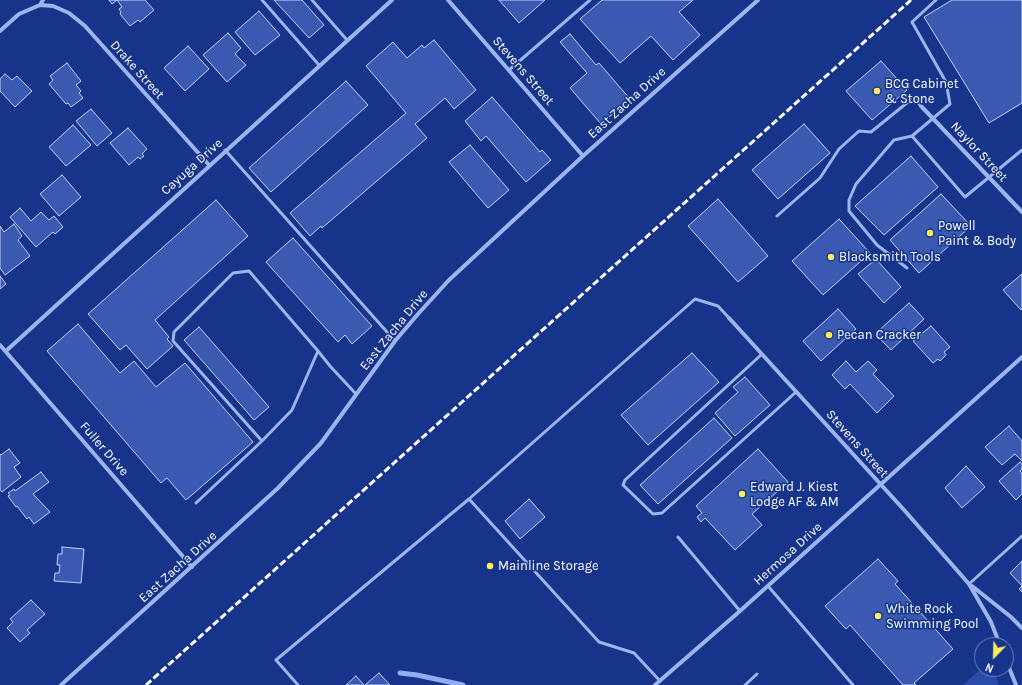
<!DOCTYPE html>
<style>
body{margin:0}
#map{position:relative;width:1022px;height:685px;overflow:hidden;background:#16348a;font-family:Karla,sans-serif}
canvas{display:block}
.north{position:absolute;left:974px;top:637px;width:40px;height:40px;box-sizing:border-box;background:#16348a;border:1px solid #7385b9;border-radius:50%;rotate:203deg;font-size:11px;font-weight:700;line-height:16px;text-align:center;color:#fff}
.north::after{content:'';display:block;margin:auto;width:14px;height:18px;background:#ffec5c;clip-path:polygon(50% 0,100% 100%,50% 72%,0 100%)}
</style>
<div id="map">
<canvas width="1022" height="685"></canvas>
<div class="north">N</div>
</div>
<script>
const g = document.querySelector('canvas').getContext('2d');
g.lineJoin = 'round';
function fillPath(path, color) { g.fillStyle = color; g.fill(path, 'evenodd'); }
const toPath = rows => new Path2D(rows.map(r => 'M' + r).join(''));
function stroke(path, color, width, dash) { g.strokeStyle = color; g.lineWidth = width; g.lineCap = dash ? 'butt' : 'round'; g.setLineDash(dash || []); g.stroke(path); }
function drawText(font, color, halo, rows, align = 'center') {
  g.font = font + ' Karla,sans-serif'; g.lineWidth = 3; g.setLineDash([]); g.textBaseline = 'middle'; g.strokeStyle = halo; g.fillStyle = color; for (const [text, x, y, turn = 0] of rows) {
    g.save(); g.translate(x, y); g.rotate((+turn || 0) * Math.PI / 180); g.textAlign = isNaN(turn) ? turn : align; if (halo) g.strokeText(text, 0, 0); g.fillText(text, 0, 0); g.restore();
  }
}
fillPath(toPath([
 [982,668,982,669,993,669,999,685,963,685]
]), '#284ca9');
stroke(toPath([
 [400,673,417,675,463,685]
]), '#90acf2', 5);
const building = toPath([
 [109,0,145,0,154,10,140,22,138,20,130,26,120,14,121,12,119,9,122,7,117,0,112,4,109,0],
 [274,0,302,0,324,25,309,38,274,0],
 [499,0,545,0,519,23,499,0],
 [602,0,693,0,679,12,700,35,673,60,651,36,620,63,580,19,602,0],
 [952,0,1022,0,1022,103,989,123,924,17,952,0],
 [259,11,280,35,255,55,235,32,259,11],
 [228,33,241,48,235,54,246,65,227,82,203,55,228,33],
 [570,34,596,65,599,63,630,99,601,124,570,88,587,73,560,42,570,34],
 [434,40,476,90,454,109,445,98,415,124,427,138,322,228,321,226,310,236,290,213,406,113,366,66,393,42,407,58,422,45,424,48,434,40],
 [188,46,209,69,185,91,164,68,188,46],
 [881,61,907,90,872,120,846,91,881,61],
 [67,63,81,81,76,85,81,91,79,93,83,98,71,107,68,103,66,104,49,84,53,80,50,76,67,63],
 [5,74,12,80,17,76,32,91,15,107,0,91,0,79,5,74],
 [346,81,368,105,271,192,249,168,346,81],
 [492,97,540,152,542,150,551,160,526,182,486,136,481,141,465,121,492,97],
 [91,109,112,133,97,146,76,121,91,109],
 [804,124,830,153,778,199,752,170,804,124],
 [73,125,91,145,66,166,49,147,73,125],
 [128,128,147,149,142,154,144,156,140,159,138,157,129,165,110,143,128,128],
 [470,145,509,190,488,208,449,162,470,145],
 [911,156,938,187,884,235,855,206,911,156],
 [62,175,81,197,59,216,40,194,62,175],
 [941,194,971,226,919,273,890,240,941,194],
 [718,199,768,256,738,282,688,226,718,199],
 [216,200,248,236,155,320,169,337,167,339,173,346,147,369,126,345,120,350,88,314,216,200],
 [20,208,31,221,41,212,49,220,54,216,63,227,55,234,53,232,36,247,10,217,20,208],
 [839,219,870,253,823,295,792,261,839,219],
 [14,224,22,236,18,240,30,256,5,275,0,268,0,226,4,232,14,224],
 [293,238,372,326,352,344,345,335,338,342,266,262,293,238],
 [876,259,901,287,884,303,858,274,876,259],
 [1022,274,1022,309,1021,310,1003,290,1022,274],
 [0,276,6,284,0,289,0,276],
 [909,303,924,319,891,350,875,334,909,303],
 [838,309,856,329,821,361,803,341,838,309],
 [78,324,120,373,134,361,156,387,185,363,253,442,186,500,167,478,161,483,47,351,78,324],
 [931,326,950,347,944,352,946,355,940,361,938,359,933,363,913,341,931,326],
 [199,327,269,407,254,420,184,340,199,327],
 [692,353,719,382,648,445,621,415,692,353],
 [846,361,856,372,868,361,877,370,873,374,894,396,877,413,850,384,845,389,832,375,846,361],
 [745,377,770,405,735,436,715,413,738,392,733,387,745,377],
 [714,418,732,438,658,504,640,485,714,418],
 [1009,426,1022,441,1022,461,1015,454,1002,465,985,447,1009,426],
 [9,449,20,463,14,467,21,477,2,492,0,490,0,454,1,455,9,449],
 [758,449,788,482,752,514,762,525,735,550,705,518,701,522,697,517,702,513,696,506,758,449],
 [1020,462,1022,464,1022,469,1020,471,1022,474,1022,494,1016,500,999,481,1020,462],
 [966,466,985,487,962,508,945,488,966,466],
 [41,472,49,482,33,494,50,512,34,524,29,517,27,519,17,506,16,507,8,496,10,495,8,493,14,489,15,491,41,472],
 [529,499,545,517,520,539,505,521,529,499],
 [62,547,84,549,81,583,54,581,55,573,59,573,60,565,57,565,58,554,62,554,62,547],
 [878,559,898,581,895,584,953,649,914,683,916,685,903,685,850,625,846,629,825,606,878,559],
 [1022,561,1022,592,1019,589,1022,586,1010,573,1022,561],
 [31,600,45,614,27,630,30,633,20,642,7,628,13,622,10,619,31,600],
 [379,673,390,685,365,685,379,673],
 [356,676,364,685,346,685,356,676]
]);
fillPath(building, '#3a5ab2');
stroke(building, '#c4d3fb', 1);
stroke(toPath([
 [262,0,319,65],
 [312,0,347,40],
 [936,0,912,22,946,82,950,104,912,136,965,197,1022,150],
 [509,70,590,0],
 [225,150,395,341],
 [777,216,820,178,839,149,859,131,871,132,913,98,921,106],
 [907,268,877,245,849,211,849,200,856,184,894,140,912,136],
 [318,351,292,410,262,441,173,341,174,332,233,273,249,271,318,351,330,366,356,394],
 [762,354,625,480,623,485,653,514,662,513,796,392],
 [196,503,262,441],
 [678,537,740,611],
 [969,584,1022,536],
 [768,586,853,685],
 [660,681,634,653,599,642,469,499,695,299,718,306,729,318],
 [298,685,276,660,469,499],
 [745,685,757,674]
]), '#9eb4ef', 3);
stroke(toPath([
 [448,0,583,156],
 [40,5,53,6,69,13,85,26,209,165],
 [0,31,19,14,40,5,43,0],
 [921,106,1022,212],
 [729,318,905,511,969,584,991,622,1000,645],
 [0,345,192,567],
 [6,351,392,0],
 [972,586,1011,617,1022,628],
 [1006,660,1016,685],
 [61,685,278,488,321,443,395,341,418,314,449,280,583,156,758,0],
 [655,685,740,611,1022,357]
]), '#9eb4ef', 4);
stroke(toPath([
 [146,685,911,0]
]), '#fff', 3, [7, 3]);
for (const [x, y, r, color] of [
 [877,91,4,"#ffec5c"],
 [930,233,4,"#ffec5c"],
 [831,257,4,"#ffec5c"],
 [829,335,4,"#ffec5c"],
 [742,494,4,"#ffec5c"],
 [490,566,4,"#ffec5c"],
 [878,616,4,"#ffec5c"]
]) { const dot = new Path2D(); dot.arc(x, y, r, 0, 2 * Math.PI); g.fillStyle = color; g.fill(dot); stroke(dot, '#16348a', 1.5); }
drawText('13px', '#fff', '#16348a', [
 ["Drake Street",137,70,48],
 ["Stevens Street",523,71,49],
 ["East Zacha Drive",627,103,-42],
 ["Naylor Street",979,152,47],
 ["Cayuga Drive",192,167,-42],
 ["East Zacha Drive",394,330,-51],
 ["Stevens Street",857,444,48],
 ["Fuller Drive",104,449,49],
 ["Hermosa Drive",788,554,-42],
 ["East Zacha Drive",178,567,-42]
]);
drawText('13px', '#fff', '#16348a', [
 ["BCG Cabinet",885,84],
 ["& Stone",885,99],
 ["Powell",938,226],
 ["Paint & Body",938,241],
 ["Blacksmith Tools",839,257],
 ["Pecan Cracker",837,335],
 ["Edward J. Kiest",750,487],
 ["Lodge AF & AM",750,502],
 ["Mainline Storage",498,566],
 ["White Rock",886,609],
 ["Swimming Pool",886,624]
], 'left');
</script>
